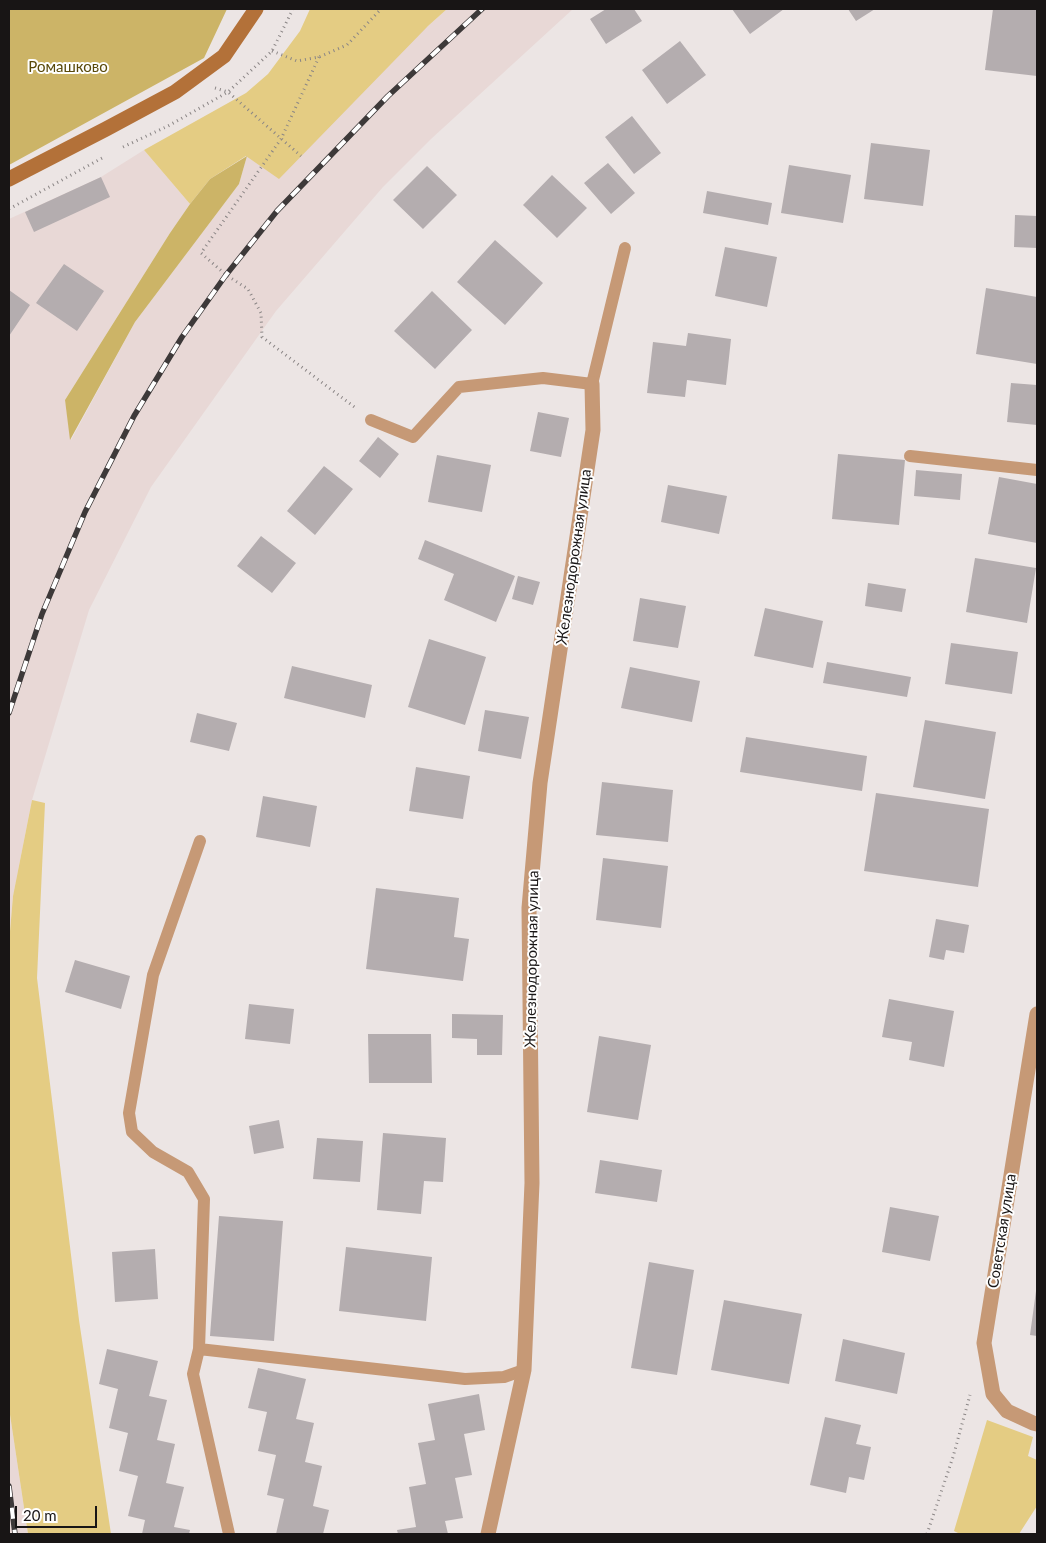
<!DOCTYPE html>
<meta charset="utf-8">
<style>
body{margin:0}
#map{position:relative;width:1046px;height:1543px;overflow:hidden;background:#ece5e4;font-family:Lato,sans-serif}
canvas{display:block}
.frame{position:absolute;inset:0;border:10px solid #181515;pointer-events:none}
.scale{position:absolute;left:15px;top:1506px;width:82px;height:22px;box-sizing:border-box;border:2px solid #181515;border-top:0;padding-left:6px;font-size:15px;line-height:18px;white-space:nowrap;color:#181515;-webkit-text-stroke:4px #fff;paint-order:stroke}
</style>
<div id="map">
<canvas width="1046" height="1543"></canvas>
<div class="frame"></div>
<div class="scale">20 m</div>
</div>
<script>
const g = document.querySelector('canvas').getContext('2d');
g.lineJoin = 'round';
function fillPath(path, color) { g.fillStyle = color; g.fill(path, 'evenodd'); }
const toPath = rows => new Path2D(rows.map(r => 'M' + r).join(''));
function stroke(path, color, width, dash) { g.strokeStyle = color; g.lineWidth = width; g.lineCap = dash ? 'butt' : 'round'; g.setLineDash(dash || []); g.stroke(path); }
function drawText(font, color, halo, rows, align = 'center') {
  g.font = font + ' Lato,sans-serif'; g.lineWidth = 4; g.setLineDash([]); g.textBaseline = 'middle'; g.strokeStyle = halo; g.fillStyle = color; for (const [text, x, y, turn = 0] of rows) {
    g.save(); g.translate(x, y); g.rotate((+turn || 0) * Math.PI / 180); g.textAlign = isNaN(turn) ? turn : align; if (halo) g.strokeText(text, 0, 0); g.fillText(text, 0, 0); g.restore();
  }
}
fillPath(toPath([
 [447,9,573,9,431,139,383,187,276,311,151,487,89,610,32,800,13,896,9,943,9,219,101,177,144,150,190,204,170,233,65,400,71,440,135,322,239,184,247,156,428,26],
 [9,1408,28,1534,9,1534]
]), '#e8d8d6');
fillPath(toPath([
 [310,9,447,9,428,26,279,179,246,156,210,179,190,204,144,150,246,93,268,74,300,31],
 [32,800,45,803,37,978,79,1320,111,1534,28,1534,9,1408,9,943,13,896],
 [987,1420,1033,1437,1028,1456,1037,1460,1037,1506,1019,1534,960,1534,954,1531]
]), '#e4cc83');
fillPath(toPath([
 [9,9,227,9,204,58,9,165],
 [247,156,239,184,135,322,70,440,65,400,170,233,190,204,210,179]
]), '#ccb467');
fillPath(toPath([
 [606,9,634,9,642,21,606,44,590,19],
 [732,9,784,9,750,34],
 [848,9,875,9,856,21],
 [993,9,1037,9,1037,76,985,70],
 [680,41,706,75,667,104,642,70],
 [632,116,661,153,634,174,605,137],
 [871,143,930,150,923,206,864,199],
 [608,163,635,193,611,214,584,183],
 [789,165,851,175,843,223,781,213],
 [427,166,457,195,423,229,393,200],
 [552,175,587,208,557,238,523,205],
 [101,177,110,197,34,232,25,212],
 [707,191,772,203,768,225,703,213],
 [1015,215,1037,216,1037,248,1014,247],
 [495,240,543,283,505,325,457,282],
 [725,247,777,257,767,307,715,296],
 [64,264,104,291,77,331,36,303],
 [986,288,1037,297,1037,364,976,354],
 [9,290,30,305,9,336],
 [432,291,472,330,435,369,394,331],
 [688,333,731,339,726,385,687,380,685,397,647,393,653,342,686,346],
 [1011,383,1037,385,1037,425,1007,422],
 [538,412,569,418,561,457,530,451],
 [378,437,399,454,380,478,359,461],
 [838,454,905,460,899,525,832,519],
 [437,455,491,465,482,512,428,502],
 [324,466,353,489,315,535,287,511],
 [916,470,962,474,960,500,914,496],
 [999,477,1037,484,1037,543,988,534],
 [668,485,727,496,719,534,661,522],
 [261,536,296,563,272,593,237,566],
 [425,540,515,576,496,622,444,600,454,574,418,559],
 [975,558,1036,568,1027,623,966,612],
 [518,576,540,582,533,605,512,599],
 [868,583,906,589,902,612,865,606],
 [640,598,686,606,678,648,633,641],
 [765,608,823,621,813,668,754,656],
 [429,639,486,657,465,725,408,707],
 [951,643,1018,652,1012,694,945,684],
 [827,662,911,677,907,697,823,683],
 [292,666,372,685,365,718,284,698],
 [630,667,700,681,692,722,621,708],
 [485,710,529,717,521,759,478,751],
 [197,713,237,723,229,751,190,742],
 [925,720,996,732,985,799,913,787],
 [746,737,867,756,862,791,740,772],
 [416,767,470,776,463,819,409,811],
 [602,782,673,790,668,842,596,835],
 [876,793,989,809,978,887,864,871],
 [263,796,317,806,310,847,256,837],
 [603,858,668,866,661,928,596,920],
 [376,888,459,898,454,937,469,939,463,981,366,969],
 [936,919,969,925,964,953,946,950,944,960,929,957],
 [75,960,130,976,121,1009,65,992],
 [889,999,954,1011,944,1067,909,1060,912,1042,882,1037],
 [249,1004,294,1009,290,1044,245,1039],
 [452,1014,503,1015,502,1055,477,1055,477,1039,452,1038],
 [368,1034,431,1034,432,1083,369,1083],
 [599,1036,651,1045,638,1120,587,1112],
 [279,1120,284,1148,254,1154,249,1126],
 [383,1133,446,1138,443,1182,424,1181,421,1214,377,1210],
 [317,1138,363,1141,360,1182,313,1179],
 [600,1160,662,1170,657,1202,595,1193],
 [890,1207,939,1216,930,1261,882,1252],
 [219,1216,283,1221,274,1341,210,1336],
 [346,1247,432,1257,426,1321,339,1311],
 [155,1249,158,1299,115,1302,112,1252],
 [649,1262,694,1270,677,1375,631,1368],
 [1036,1291,1037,1292,1037,1336,1030,1335],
 [724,1300,802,1314,789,1384,711,1370],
 [843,1339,905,1353,897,1394,835,1381],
 [107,1349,158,1361,149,1396,167,1400,157,1440,175,1444,166,1483,184,1487,174,1527,190,1530,189,1534,142,1534,145,1520,128,1516,138,1476,119,1471,128,1433,109,1428,118,1389,99,1384],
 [258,1368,306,1379,296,1419,314,1423,305,1462,322,1466,313,1506,329,1510,323,1534,276,1534,284,1499,267,1495,276,1455,258,1451,267,1412,248,1408],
 [479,1394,485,1430,464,1434,472,1475,455,1478,463,1518,445,1521,448,1534,398,1534,397,1530,416,1527,409,1487,426,1484,418,1443,435,1440,428,1404],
 [825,1417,861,1425,856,1444,871,1447,864,1480,849,1477,846,1493,810,1485]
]), '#b4adaf');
stroke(toPath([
 [272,51,297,61,319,57,347,45,381,9],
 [319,57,281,139,201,253,226,275,248,289,261,313,262,337,357,409],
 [215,88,228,92,301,156],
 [123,147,168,126,228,92,272,51,293,9],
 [9,209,104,157],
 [927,1534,953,1457,970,1395]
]), '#8a8585', 3, [1, 4]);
stroke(toPath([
 [371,420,413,437,459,387,543,378,592,384,625,248],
 [910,456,1037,470],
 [200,841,153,975,129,1113,132,1132,153,1152,188,1172,204,1199,199,1349,465,1379,504,1377,524,1370],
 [199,1349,193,1374,229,1534]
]), '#c69976', 12);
stroke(toPath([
 [1037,1014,984,1343,993,1394,1007,1411,1033,1423,1037,1424],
 [488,1534,524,1370,532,1183,529,908,540,783,593,430,592,384]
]), '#c69976', 15);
stroke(toPath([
 [9,179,106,129,175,92,190,81,224,56,256,9]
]), '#b37139', 15);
const rail = toPath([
 [9,713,42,614,85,512,134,416,182,337,226,275,277,211,388,96,482,9],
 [9,1486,15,1534]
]);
stroke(rail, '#3d3939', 5.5);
stroke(rail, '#fff', 4, [11]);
drawText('15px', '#59490a', '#fff', [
 ["Ромашково",68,67]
]);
drawText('15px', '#181515', '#fff', [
 ["Железнодорожная улица",574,557,-82],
 ["Железнодорожная улица",532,959,-89],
 ["Советская улица",1002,1231,-81]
]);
</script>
